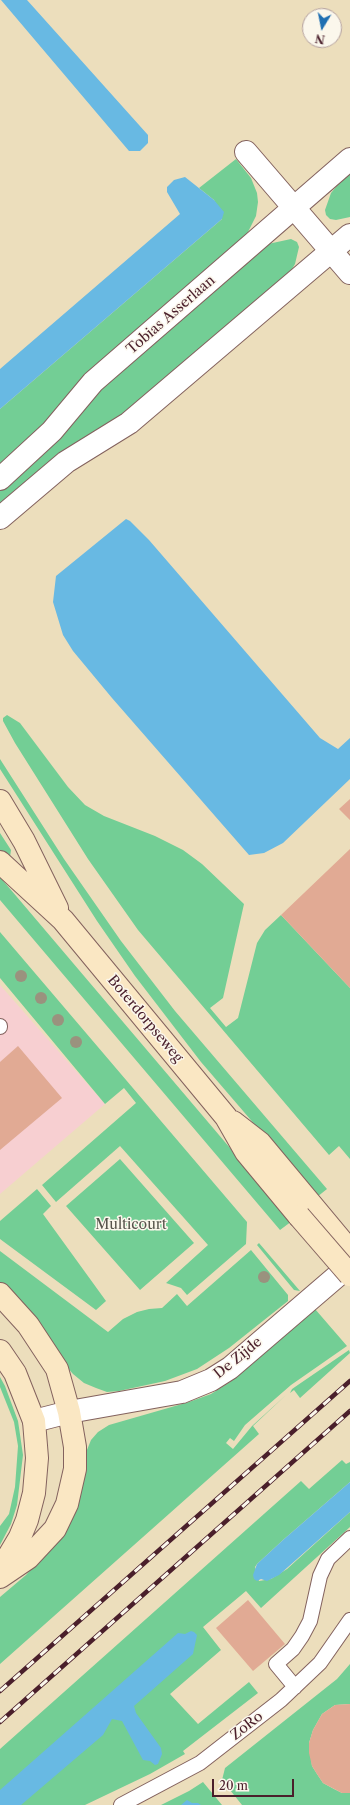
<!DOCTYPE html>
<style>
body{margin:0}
#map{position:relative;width:350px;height:1805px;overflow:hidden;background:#ecdebc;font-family:"Libre Caslon Text",serif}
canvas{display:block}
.north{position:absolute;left:302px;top:8px;width:40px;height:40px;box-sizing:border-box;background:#fbf7ec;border:1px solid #b4a19f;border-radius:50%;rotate:190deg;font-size:11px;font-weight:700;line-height:16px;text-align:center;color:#4a1f2b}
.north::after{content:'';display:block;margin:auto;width:14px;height:18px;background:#1f6fb2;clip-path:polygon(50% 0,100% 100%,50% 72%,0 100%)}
.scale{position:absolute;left:212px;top:1779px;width:82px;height:18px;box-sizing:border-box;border:2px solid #4a1f2b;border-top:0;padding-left:5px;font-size:12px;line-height:14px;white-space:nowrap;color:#4a1f2b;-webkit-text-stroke:3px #fbf7ec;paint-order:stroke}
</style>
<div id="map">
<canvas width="350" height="1805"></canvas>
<div class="north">N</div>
<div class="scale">20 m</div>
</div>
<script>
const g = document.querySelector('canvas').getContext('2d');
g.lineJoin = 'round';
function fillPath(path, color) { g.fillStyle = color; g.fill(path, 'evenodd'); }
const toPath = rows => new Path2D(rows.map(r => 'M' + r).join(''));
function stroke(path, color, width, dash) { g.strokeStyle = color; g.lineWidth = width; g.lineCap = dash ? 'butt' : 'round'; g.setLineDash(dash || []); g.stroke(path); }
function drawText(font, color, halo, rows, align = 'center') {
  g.font = font + ' "Libre Caslon Text",serif'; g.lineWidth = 3; g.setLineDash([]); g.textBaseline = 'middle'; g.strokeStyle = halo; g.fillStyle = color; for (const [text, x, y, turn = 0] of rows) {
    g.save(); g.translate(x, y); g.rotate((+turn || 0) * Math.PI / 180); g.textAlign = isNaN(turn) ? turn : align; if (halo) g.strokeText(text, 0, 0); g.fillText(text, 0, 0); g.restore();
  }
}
fillPath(toPath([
 [0,985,105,1104,0,1194]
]), '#f7cfd1');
fillPath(toPath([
 [236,159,251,178,257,193,258,202,256,216,248,232,238,244,0,467,0,409,222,219,214,200,199,188],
 [350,170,350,217,336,220,330,219,326,215,325,210,331,193],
 [291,239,297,242,299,247,295,264,289,274,150,396,0,506,0,489,90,396,268,244],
 [7,715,20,723,68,787,85,805,104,816,155,836,183,850,202,864,244,904,223,998,210,1008,226,1027,238,1018,257,943,265,930,281,915,350,988,350,1159,339,1146,329,1155,138,930,88,859,15,743,3,721,3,718],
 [0,759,64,859,121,941,175,1011,327,1189,317,1197,201,1062,135,976,97,921,0,769],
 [0,833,11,850,10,857,4,856,0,851],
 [0,877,292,1221,280,1230,0,900],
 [0,932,247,1222,246,1244,187,1295,181,1288,166,1283,208,1245,120,1146,56,1202,42,1185,136,1103,124,1088,105,1104,0,978],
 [120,1159,194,1243,140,1290,66,1206],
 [37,1189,51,1206,43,1214,106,1301,96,1310,0,1239,0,1221],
 [259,1243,300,1291,294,1290,257,1245],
 [251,1250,288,1295,288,1301,229,1348,197,1369,165,1381,119,1391,107,1392,96,1388,84,1383,73,1374,0,1289,0,1251,108,1332,123,1319,137,1312,149,1309,162,1308,177,1294,187,1306],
 [315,1309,347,1346,291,1385,245,1425,234,1441,230,1438,226,1443,233,1449,252,1426,286,1395,253,1426,259,1434,0,1664,0,1597,26,1575,45,1554,91,1440,98,1432,109,1425,189,1402,211,1394,230,1382],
 [349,1350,350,1353,300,1398,294,1390,290,1393,292,1389],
 [0,1377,5,1386,18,1421,23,1455,17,1505,11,1524,0,1545,0,1526,9,1514,15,1487,18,1446,14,1422,0,1387],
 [342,1460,346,1464,350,1462,350,1482,283,1540,257,1564,255,1567,259,1581,271,1579,287,1569,350,1512,350,1527,261,1608,246,1591,203,1627,221,1650,170,1694,198,1724,249,1682,258,1693,183,1751,185,1754,150,1774,85,1805,0,1805,0,1749,301,1481,309,1489],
 [350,1664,350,1704,335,1705,322,1714,313,1730,309,1743,312,1766,317,1774,323,1783,334,1789,342,1793,350,1793,350,1805,242,1805,222,1780,225,1768,337,1679],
 [203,1782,222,1805,161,1805,189,1791]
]), '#73ce95');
fillPath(toPath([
 [1,0,27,0,148,135,148,143,140,151,129,151],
 [185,177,214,200,224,212,222,219,0,409,0,369,180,214,167,192,167,187,174,180],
 [126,519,130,521,149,540,320,738,338,749,350,738,350,779,283,843,264,853,249,855,112,698,73,651,63,635,53,602,56,576],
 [350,1482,350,1512,279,1575,267,1581,261,1579,257,1581,254,1579,253,1575,257,1564,283,1540],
 [191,1631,194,1632,197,1635,193,1654,134,1706,136,1713,161,1748,162,1754,158,1764,155,1765,150,1761,143,1760,122,1721,112,1719,103,1735,21,1805,0,1805,0,1790,178,1633,185,1634],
 [187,1800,192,1803,198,1803,201,1805,181,1805]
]), '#68b9e3');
fillPath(toPath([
 [350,799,350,820,339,809],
 [350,849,350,988,281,915],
 [18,1046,62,1098,0,1150,0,1062],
 [248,1600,285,1644,253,1671,216,1628],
 [350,1704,350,1793,342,1793,323,1783,317,1774,312,1766,309,1753,309,1743,313,1730,322,1714,335,1705]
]), '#e1aa94');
const service = toPath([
 [0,1026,0,1027],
 [295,1687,276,1664,293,1649,302,1636,310,1621,320,1576,328,1559,350,1538],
 [121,1805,200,1763,281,1700,320,1663,350,1620]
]);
const minor = toPath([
 [246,152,350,273],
 [34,1421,69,1412,182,1392,211,1380,230,1368,350,1265]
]);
const tertiary = toPath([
 [0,479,52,431,93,382,350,159],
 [0,518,66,462,129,423,350,235]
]);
const secondary = toPath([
 [0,801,24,841,57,908],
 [0,862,63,920,226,1117,246,1152,299,1216],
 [233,1122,260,1143,350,1251],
 [0,1294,28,1325,57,1369,69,1412,75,1447,75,1469,67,1504,55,1529,28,1558,0,1577],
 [0,1351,15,1373,34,1421,37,1458,34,1493,27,1520,20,1537,0,1571]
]);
stroke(service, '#83625e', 16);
stroke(minor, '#83625e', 24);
stroke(tertiary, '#83625e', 24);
stroke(secondary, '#83625e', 24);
stroke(service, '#fff', 14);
stroke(minor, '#fff', 22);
stroke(tertiary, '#fff', 22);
stroke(secondary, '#fae7c3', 22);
const rail = toPath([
 [0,1691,350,1381],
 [0,1722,350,1411]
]);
stroke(rail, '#4a1f2b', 4.5);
stroke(rail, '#fbf7ec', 3, [9]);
const secondaryBridge = toPath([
 [299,1216,350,1275]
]);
stroke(secondaryBridge, '#83625e', 24, []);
stroke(secondaryBridge, '#fae7c3', 22);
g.fillStyle = '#9a927e';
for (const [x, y] of [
 [21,976],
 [41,998],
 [58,1020],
 [76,1042],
 [264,1277]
]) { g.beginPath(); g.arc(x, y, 6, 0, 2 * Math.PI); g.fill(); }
drawText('14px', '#4a1f2b', '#fbf7ec', [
 ["Tobias Asserlaan",171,315,-41],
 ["Boterdorpseweg",145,1019,50],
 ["De Zijde",238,1358,-39],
 ["ZoRo",247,1726,-38]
]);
drawText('14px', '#56544b', '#fbf7ec', [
 ["Multicourt",131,1225]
]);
</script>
